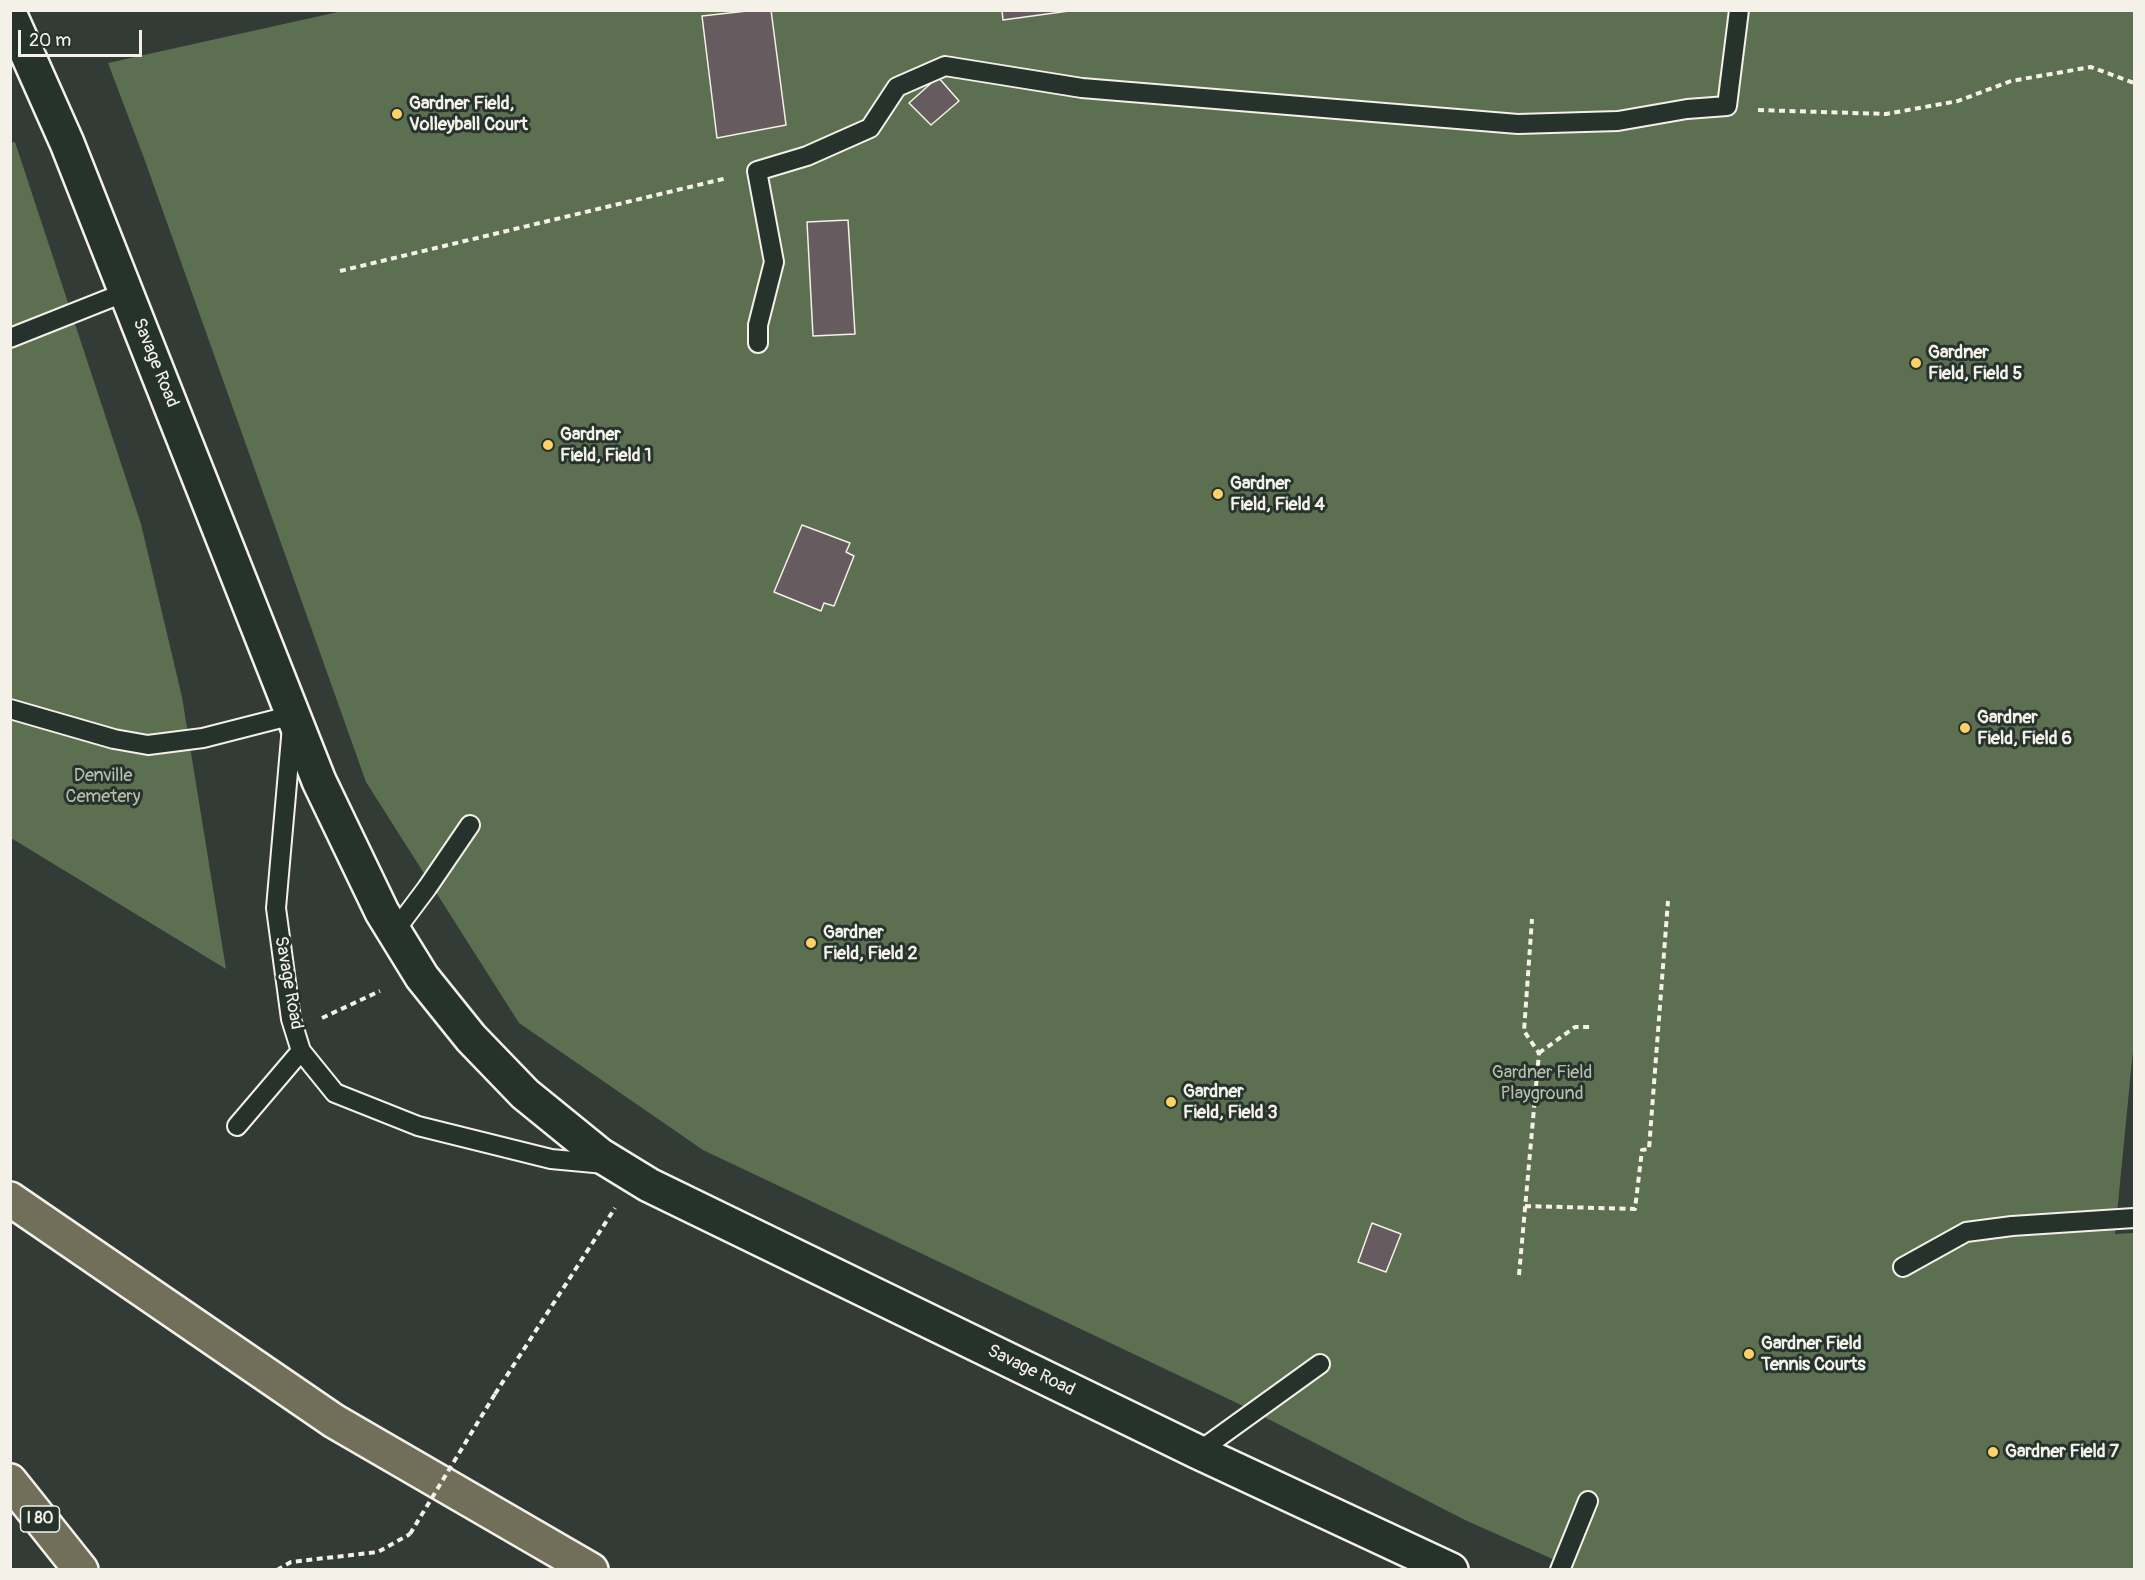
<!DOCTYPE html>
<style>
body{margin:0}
#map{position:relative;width:2145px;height:1580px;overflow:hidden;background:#333b37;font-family:Pangolin,sans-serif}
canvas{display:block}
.frame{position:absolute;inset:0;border:12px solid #f4f1e8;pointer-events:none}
.scale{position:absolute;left:18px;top:30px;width:124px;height:27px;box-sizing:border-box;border:3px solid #f4f1e8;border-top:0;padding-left:8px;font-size:18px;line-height:21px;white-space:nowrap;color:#f4f1e8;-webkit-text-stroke:4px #26332d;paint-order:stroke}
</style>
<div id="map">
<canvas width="2145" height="1580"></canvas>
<div class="frame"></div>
<div class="scale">20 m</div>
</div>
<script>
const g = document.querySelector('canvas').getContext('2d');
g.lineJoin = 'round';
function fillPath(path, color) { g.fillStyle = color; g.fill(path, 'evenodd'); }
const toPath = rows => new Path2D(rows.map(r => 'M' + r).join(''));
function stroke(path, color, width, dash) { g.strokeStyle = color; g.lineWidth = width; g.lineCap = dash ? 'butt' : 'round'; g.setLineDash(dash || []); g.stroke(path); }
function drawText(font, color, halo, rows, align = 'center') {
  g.font = font + ' Pangolin,sans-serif'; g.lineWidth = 6; g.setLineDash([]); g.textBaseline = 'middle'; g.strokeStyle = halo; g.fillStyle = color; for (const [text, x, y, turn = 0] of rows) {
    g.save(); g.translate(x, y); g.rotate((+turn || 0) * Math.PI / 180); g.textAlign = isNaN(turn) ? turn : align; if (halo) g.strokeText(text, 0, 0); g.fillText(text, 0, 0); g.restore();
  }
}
fillPath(toPath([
 [347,10,2134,11,2134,1040,2115,1234,2134,1233,2134,1569,1575,1569,1465,1520,1237,1403,703,1150,519,1023,366,782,144,158,108,63],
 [15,142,141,524,182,697,226,969,11,838,10,143]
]), '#5d6f51');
const building = toPath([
 [756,10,771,10,786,125,717,138,702,16,756,10],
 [1002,10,1076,10,1003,20,1002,10],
 [938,77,959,101,931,125,909,103,938,77],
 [848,220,855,334,813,336,807,222,848,220],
 [802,525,850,543,846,552,854,556,834,606,824,603,821,611,774,592,802,525],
 [1372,1223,1401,1234,1386,1272,1358,1262,1372,1223]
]);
fillPath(building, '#665b5e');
stroke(building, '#f4f1e8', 1.5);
const service = toPath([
 [10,338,126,292],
 [758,343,758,325,774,262,757,171,807,156,870,128,897,87,945,66,1082,88,1518,124,1618,121,1687,109,1727,106,1739,10],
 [10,709,114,739,148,745,203,738,293,715,276,908,291,1019,301,1051,335,1093,418,1126,551,1159,605,1164],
 [394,932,427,888,470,825],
 [237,1126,301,1051],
 [1903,1267,1966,1232,2012,1226,2134,1218],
 [1198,1452,1320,1364],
 [1560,1570,1588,1501]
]);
const tertiary = toPath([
 [10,15,67,143,319,781,382,912,422,977,471,1038,525,1094,600,1155,649,1185,1198,1452,1451,1570]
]);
const motorway = toPath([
 [10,1199,334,1421,591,1570],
 [10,1481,81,1570]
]);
stroke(service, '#f4f1e8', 22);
stroke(tertiary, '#f4f1e8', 38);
stroke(motorway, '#f4f1e8', 38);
stroke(toPath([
 [1758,110,1886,114,1958,101,2011,81,2091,67,2134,83],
 [340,271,727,178],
 [322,1018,380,991],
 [1539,1053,1575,1027,1592,1027],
 [1525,1206,1635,1209,1642,1150,1649,1149,1668,901],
 [1519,1275,1539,1053,1524,1031,1532,919],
 [495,1394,615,1208],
 [277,1570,291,1562,378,1552,410,1534]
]), '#f4f1e8', 4, [6, 4.5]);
stroke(service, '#26332d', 18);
stroke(tertiary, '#26332d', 33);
stroke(motorway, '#716e59', 33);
stroke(toPath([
 [410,1534,495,1394]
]), '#f4f1e8', 4, [6, 4.5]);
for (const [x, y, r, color] of [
 [397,114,6,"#ffd166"],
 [1916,363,6,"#ffd166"],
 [548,445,6,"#ffd166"],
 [1218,494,6,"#ffd166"],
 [1965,728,6,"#ffd166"],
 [811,943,6,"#ffd166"],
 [1171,1102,6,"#ffd166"],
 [1749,1354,6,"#ffd166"],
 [1993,1452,6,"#ffd166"]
]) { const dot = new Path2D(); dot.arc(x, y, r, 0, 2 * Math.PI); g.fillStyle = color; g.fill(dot); stroke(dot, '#26332d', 2); }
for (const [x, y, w] of [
 [40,1519,39]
]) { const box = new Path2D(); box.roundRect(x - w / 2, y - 13, w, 26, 4.5); g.fillStyle = '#26332d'; g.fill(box); stroke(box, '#f4f1e8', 1.5); }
drawText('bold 16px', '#f4f1e8', null, [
 ["I 80",40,1519]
]);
drawText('bold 18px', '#f4f1e8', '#26332d', [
 ["Gardner Field,",409,104],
 ["Volleyball Court",409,125],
 ["Gardner",1928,353],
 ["Field, Field 5",1928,374],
 ["Gardner",560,435],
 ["Field, Field 1",560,456],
 ["Gardner",1230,484],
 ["Field, Field 4",1230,505],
 ["Gardner",1977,718],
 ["Field, Field 6",1977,739],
 ["Gardner",823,933],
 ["Field, Field 2",823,954],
 ["Gardner",1183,1092],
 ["Field, Field 3",1183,1113],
 ["Gardner Field",1761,1344],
 ["Tennis Courts",1761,1365],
 ["Gardner Field 7",2005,1452]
], 'left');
drawText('18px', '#f4f1e8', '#26332d', [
 ["Savage Road",155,363,68],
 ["Savage Road",288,983,80],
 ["Savage Road",1031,1371,26]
]);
drawText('18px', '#b8bdac', '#26332d', [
 ["Denville",103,776],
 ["Cemetery",103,797],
 ["Gardner Field",1542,1073],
 ["Playground",1542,1094]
]);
</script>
